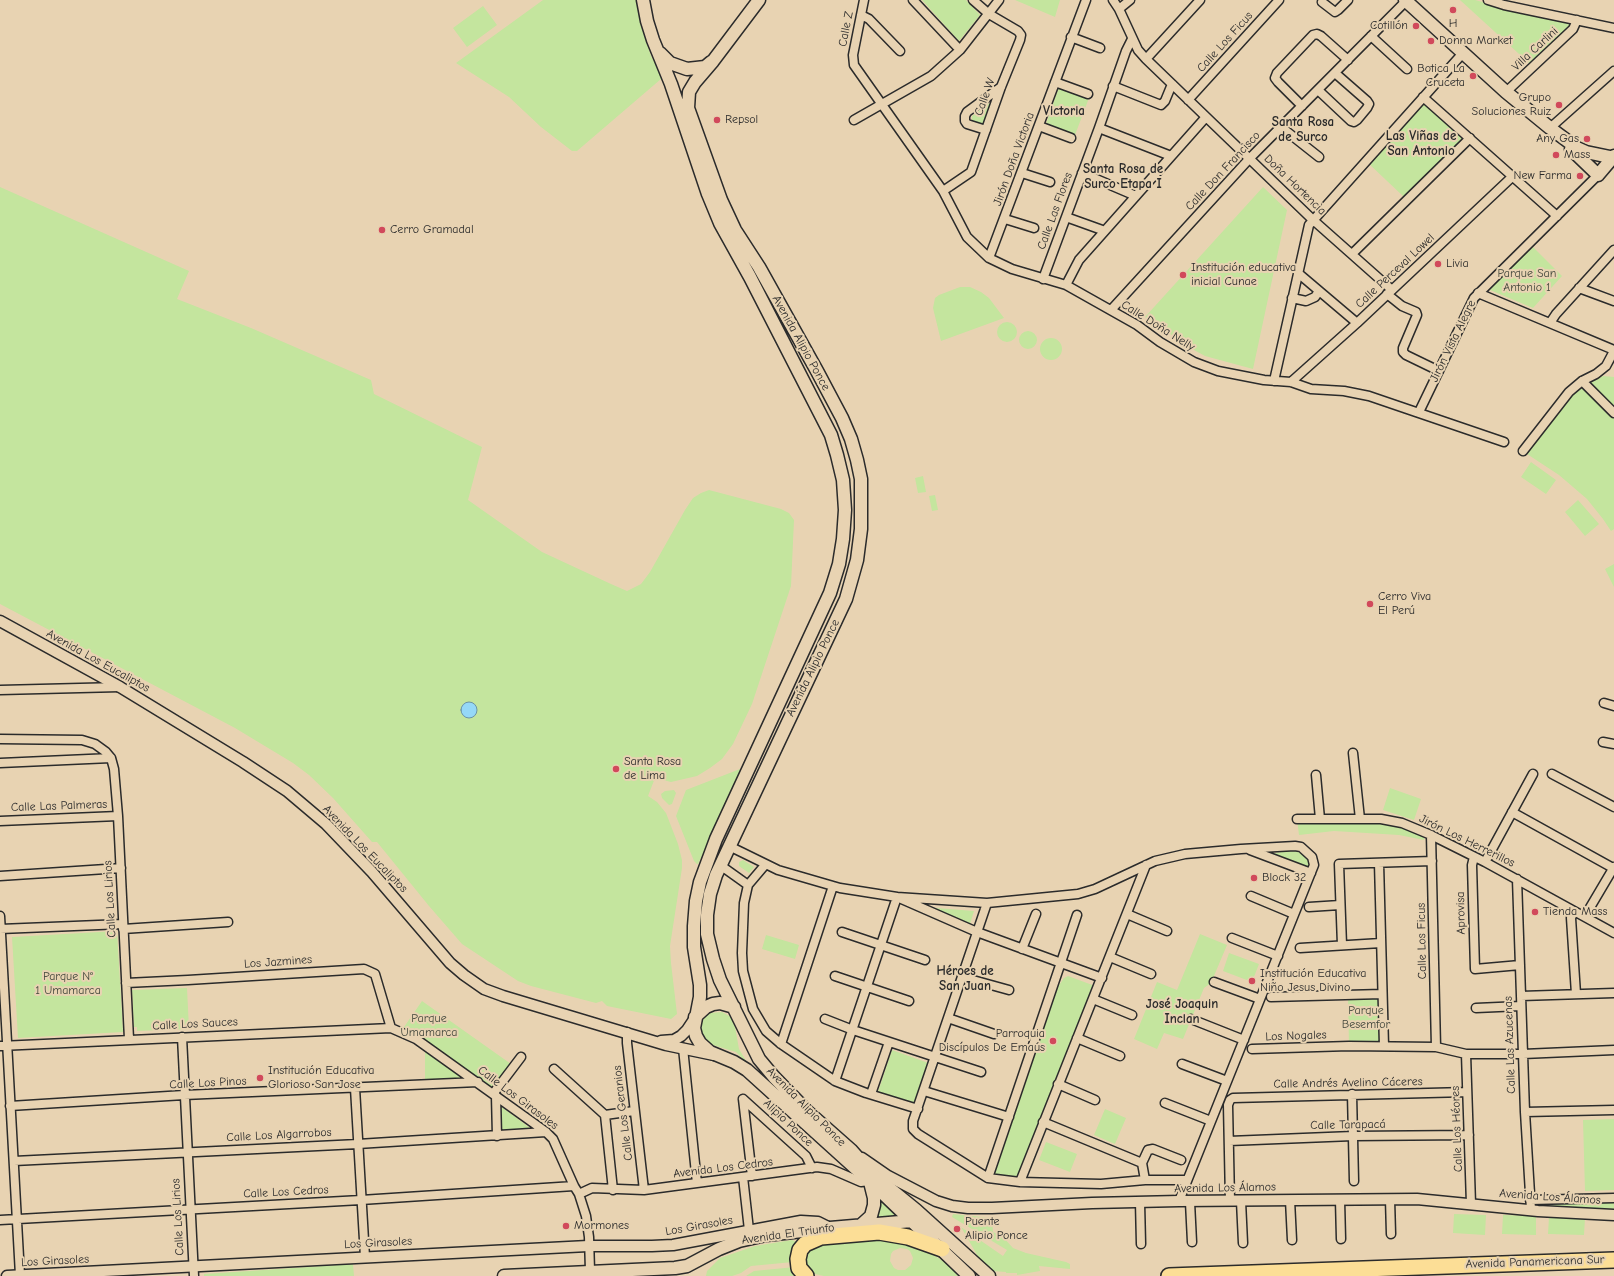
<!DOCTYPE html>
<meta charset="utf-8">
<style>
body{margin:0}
canvas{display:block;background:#e8d3b2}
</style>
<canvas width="1614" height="1276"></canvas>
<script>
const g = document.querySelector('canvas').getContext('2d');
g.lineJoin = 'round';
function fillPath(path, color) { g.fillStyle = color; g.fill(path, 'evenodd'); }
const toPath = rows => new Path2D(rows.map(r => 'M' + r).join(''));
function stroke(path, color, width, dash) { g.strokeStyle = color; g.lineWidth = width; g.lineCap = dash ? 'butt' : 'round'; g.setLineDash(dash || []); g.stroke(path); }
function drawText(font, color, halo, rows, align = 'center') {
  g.font = font + ' "Comic Neue",sans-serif'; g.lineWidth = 4; g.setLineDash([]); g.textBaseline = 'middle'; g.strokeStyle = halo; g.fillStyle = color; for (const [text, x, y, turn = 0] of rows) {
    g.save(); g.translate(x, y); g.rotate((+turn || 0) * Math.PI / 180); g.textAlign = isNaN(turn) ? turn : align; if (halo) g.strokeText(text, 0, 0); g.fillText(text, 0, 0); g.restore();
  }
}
fillPath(toPath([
 [543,0,638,0,640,21,651,56,662,75,661,79,577,151,572,151,541,127,509,97,456,63],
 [922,0,966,0,980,15,959,41],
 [1015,0,1060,0,1055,17],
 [1460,0,1475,0,1509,9,1570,22,1570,27,1530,64],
 [483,6,497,25,467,47,453,28],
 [1059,87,1089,98,1075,135,1046,124],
 [991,102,993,103,987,124,981,126,972,122,972,116],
 [1425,102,1466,140,1404,197,1368,163],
 [0,187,189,271,177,299,251,328,371,380,374,394,482,447,468,500,542,552,611,584,627,591,641,584,650,572,685,510,693,498,701,493,709,490,781,509,789,513,794,520,791,586,752,704,733,744,722,759,710,768,697,776,671,782,655,778,648,796,657,802,666,813,678,844,682,860,682,868,670,946,671,963,677,1014,671,1019,607,1006,602,1001,596,1003,531,986,518,981,462,944,429,906,377,842,372,842,333,798,309,775,293,763,235,728,0,604],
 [1263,187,1287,210,1253,369,1205,356,1194,350,1145,317],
 [1533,247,1562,276,1533,308,1490,290,1494,282],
 [960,287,970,287,981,292,989,298,1004,318,941,341,933,308,935,298,939,295],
 '997 332a10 10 0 1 1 20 0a10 10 0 1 1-20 0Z',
 '1019 340a9 9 0 1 1 18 0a9 9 0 1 1-18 0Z',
 '1040 349a11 11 0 1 1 22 0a11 11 0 1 1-22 0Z',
 [1603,376,1614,377,1614,407,1590,385,1590,383],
 [1584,385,1614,414,1614,529,1611,531,1603,519,1587,499,1559,475,1527,454,1556,413,1572,395],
 [1531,462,1556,480,1546,494,1521,477],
 [923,476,926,492,918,493,915,478],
 [935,495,938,510,932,511,929,496],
 [1578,500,1599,524,1585,536,1565,512],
 [1614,564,1614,587,1605,569],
 [740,769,743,772,698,864,697,864,694,861,676,816,686,790],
 [1390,788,1421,799,1414,820,1383,810],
 [674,790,676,793,672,804,669,805,662,798,661,794,665,791],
 [1297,819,1381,819,1425,833,1424,840,1399,835,1334,831,1299,835],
 [1293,850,1299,851,1310,859,1311,863,1308,871,1270,854],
 [743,860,754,867,749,873,739,866,739,862],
 [924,907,974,911,970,924],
 [117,931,123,1032,18,1038,12,937],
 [1200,934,1227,945,1211,983,1204,988,1183,1039,1164,1033,1157,1049,1134,1039,1157,982,1177,990],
 [766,935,799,945,795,959,762,949],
 [1229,953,1259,964,1252,982,1223,971],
 [1068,976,1095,986,1019,1177,1016,1178,996,1176,994,1170,1057,988,1064,978],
 [187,988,189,1029,137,1031,137,1027,134,1027,132,990],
 [1382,994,1384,1046,1349,1046,1348,995],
 [422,1001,511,1064,493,1090,404,1027],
 [722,1012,731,1017,735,1027,739,1049,748,1064,736,1052,706,1043,702,1038,698,1026,700,1021,710,1013],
 [892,1050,931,1064,917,1106,878,1092],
 [425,1051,460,1074,460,1078,425,1081],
 [499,1105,530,1128,530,1130,499,1131],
 [1105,1109,1126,1118,1115,1144,1094,1135],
 [1614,1119,1614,1190,1585,1191,1583,1120],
 [1046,1142,1077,1154,1070,1172,1039,1160],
 [881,1198,921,1237,871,1222,877,1213],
 [1614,1201,1614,1209,1537,1205,1537,1203],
 [953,1214,992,1218,993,1232,1002,1236,1013,1248,1026,1253,1066,1262,1070,1264,1070,1269,1039,1266,1040,1271,1017,1275,1017,1273,1006,1273,1006,1272,992,1271,980,1260,961,1227,1003,1256,1007,1250,952,1217],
 [1454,1214,1486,1215,1485,1235,1453,1233],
 [1503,1215,1536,1216,1536,1235,1502,1234],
 [1549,1217,1585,1218,1584,1235,1548,1234],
 [871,1238,921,1247,951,1266,960,1276,824,1276,811,1273,806,1269,805,1251,811,1246],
 [900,1248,907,1249,910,1251,913,1258,911,1265,905,1270,898,1270,894,1268,890,1261,891,1254,893,1251],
 [792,1240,797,1242,793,1262,751,1266,741,1273,732,1276,706,1276,707,1271,720,1258,755,1246],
 [353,1264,354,1276,204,1276,204,1274],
 [795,1267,798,1276,746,1276,754,1271]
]), '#c4e59e');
const water = toPath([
 '461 710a8 8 0 1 1 16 0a8 8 0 1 1-16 0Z'
]);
fillPath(water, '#95d8f7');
stroke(water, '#6b93a5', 1);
const minor = toPath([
 [864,0,853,55,854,65,943,191,967,237,989,258,1012,269,1066,285,1137,325,1160,342,1194,362,1218,371,1264,380,1291,382,1311,389,1344,391,1369,396,1504,442],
 [913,0,960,50],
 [1113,0,1119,9,1138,50,1146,59,1312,219,1392,290],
 [1488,0,1504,5,1614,28],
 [1322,2,1335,12,1338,10,1348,0],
 [1119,9,1130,0],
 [861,15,869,19,900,51],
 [1371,36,1407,69],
 [1071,37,1100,48],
 [1146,59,1200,0],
 [1055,82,1088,94],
 [1113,86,1161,105,1165,101,1172,84],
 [1318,90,1351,121,1354,122,1357,120,1367,108,1369,104,1367,101,1335,73],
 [1506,92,1573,29,1577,20],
 [1423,97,1557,216],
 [1188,100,1279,0],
 [1302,106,1278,82,1275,78,1277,73,1313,35,1317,34,1321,36,1348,60],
 [854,120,931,76,960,50,999,0],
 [1039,126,1071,138],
 [1281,127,1319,157],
 [1099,128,1171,156],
 [1550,128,1614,71],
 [986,130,967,124,965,121,965,116,967,112,1001,87],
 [1022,173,1050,182],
 [1082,173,1136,196],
 [943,191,971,172,1001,87,1020,40,1021,35,1018,31,989,14,973,0],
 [1066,217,1105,231],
 [1005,219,1034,228],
 [1352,254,1470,138],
 [989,258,1086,0],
 [1298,273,1357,323],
 [1043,279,1099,128,1126,51,1132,39],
 [1066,285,1079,260,1206,117],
 [1579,288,1614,301],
 [1478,293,1614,350],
 [1387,294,1402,306,1416,312,1417,315,1403,348,1403,352,1406,355,1439,371],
 [1292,298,1306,301,1315,297,1319,291],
 [1111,310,1250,158,1407,0],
 [1550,323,1556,314,1614,250],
 [1274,381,1309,225,1463,53],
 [1582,381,1614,413],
 [1291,382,1357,323,1513,176],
 [1419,412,1474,298,1598,175],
 [1523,451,1569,392,1582,381,1596,374,1606,366,1614,351],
 [0,690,120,687],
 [1604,703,1614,706],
 [0,739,82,740,95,744,106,752,111,758,114,769,118,816,129,1039],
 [1603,742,1614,744],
 [1353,753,1360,819],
 [0,763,111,758],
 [1552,774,1614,807],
 [1316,775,1320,819],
 [1512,812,1613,868],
 [1297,819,1381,819,1402,823,1431,835,1485,862,1614,933],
 [0,821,118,816],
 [1431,835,1436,1047],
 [729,846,778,870,840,888,897,897,977,932,1102,978],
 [1250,850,1311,873],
 [1474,857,1472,865,1475,969,1520,965],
 [1485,862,1533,774],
 [1379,863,1384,1046],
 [720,865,748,885,744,903,742,953,743,971,753,1009,766,1031,781,1044,835,1081,866,1093,918,1109],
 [0,876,121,868],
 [1517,879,1525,1112,1531,1210],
 [748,885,765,865],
 [1251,896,1294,914],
 [987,903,913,1121,913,1129,918,1134,988,1178,1020,1182,1101,1184,1145,1180,1187,1180],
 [1309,907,1340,905],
 [1574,911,1571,918,1576,994],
 [1127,914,1167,931],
 [0,916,20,1275],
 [1585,916,1614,867],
 [0,929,123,924],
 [123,929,228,922],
 [842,932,925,960],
 [1232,938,1278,956],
 [1342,945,1339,864,1432,861],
 [1300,948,1381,943],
 [1022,949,1036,914],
 [1110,957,1151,974],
 [835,976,909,1001],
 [962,977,1009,990],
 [1214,982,1260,999],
 [126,983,188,980,364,969,375,974,391,1028],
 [1521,996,1614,993],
 [1271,997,1382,994],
 [1093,999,1132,1015],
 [1476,1008,1521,1006],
 [948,1018,994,1034],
 [825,1019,853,1030,981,1072],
 [1191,1019,1244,1040],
 [627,1032,627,1043,644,1190],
 [182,1037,194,1276],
 [1077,1038,1120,1056],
 [781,1044,833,886],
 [0,1046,391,1028,416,1039,546,1132,553,1139,574,1186,579,1194,586,1216,589,1237,590,1271],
 [683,1048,697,1183],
 [1252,1049,1349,1046,1436,1047,1466,1054,1523,1054,1614,1050],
 [1466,1054,1471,1204],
 [1182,1064,1227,1081],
 [554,1069,605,1115,613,1190],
 [835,1081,897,897,987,903,1078,894,1095,889,1155,861,1185,854,1241,849,1295,846,1301,847,1312,857,1314,865,1179,1201],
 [1058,1084,1095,1100],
 [355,1088,365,1257],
 [924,1091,1009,1117],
 [493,1094,521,1057],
 [871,1094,889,1042],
 [1352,1094,1354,1181],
 [496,1096,497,1136],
 [743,1099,806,1156,812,1168],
 [743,1099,752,1176],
 [1165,1103,1211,1121],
 [10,1106,184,1095,478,1082],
 [1525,1112,1614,1110],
 [605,1115,634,1111],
 [1043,1122,1142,1163],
 [1229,1141,1353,1136,1469,1135],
 [14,1161,358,1144,546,1132],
 [743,1177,749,1230],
 [988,1178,1077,915],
 [1145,1180,1142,1163,1148,1150,1153,1149,1181,1160],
 [1020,1182,1146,865],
 [579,1194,592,1188,644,1190,817,1167,831,1169,861,1182,869,1181],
 [1390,1199,1391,1234],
 [1290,1200,1292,1240],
 [1340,1200,1341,1239],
 [1530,1200,1614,1198],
 [1230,1201,1228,1105,1230,1100,1233,1098,1467,1092],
 [1241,1201,1243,1243],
 [1140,1202,1141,1244],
 [1190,1202,1192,1242],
 [0,1220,361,1200,574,1186]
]);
const tertiary = toPath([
 [0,621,120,687,243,762,287,791,326,824,372,872,450,963,464,975,484,989,503,996,666,1045,714,1055],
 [661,1041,674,1040,681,1036,687,1030,695,1018],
 [862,1158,888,1176,936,1201,952,1206,968,1208,992,1208,1092,1203,1179,1201,1417,1199,1538,1211,1614,1215],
 [7,1276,588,1246,652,1246,673,1245,801,1221,818,1222,830,1228]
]);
const secondary = toPath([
 [643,0,647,21,653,40,671,84,708,194,720,223,750,277,831,435,837,455,843,480,845,510,843,539,839,564,830,593,716,839,700,882,696,901,694,926,694,947,700,985,700,997,694,1028,696,1036,700,1043,710,1052,734,1062,747,1070,874,1185,969,1276],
 [759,0,713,61,695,82,689,92,688,108,721,200,735,230,759,267,817,371,842,418,851,439,857,460,861,479,861,529,857,560,846,599,716,875,710,894,707,915,707,934,713,959,720,980,759,1059,774,1077,808,1112,851,1150,873,1175,916,1210,989,1276],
 [1405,0,1506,92,1550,128,1577,148,1586,152,1614,158],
 [660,53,670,63,687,69,705,67,711,62],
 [1571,149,1598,175,1614,156],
 [695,1017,706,1007,713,1004,720,1003,734,1007],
 [861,1225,871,1216,874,1205,874,1198,870,1182],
 [504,1276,675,1268,687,1266,719,1249,739,1241,766,1235,830,1228,912,1221]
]);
const motorway = toPath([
 [806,1276,799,1268,798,1259,800,1250,805,1244,821,1237,879,1232,908,1237,942,1249],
 [1169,1276,1614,1260]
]);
stroke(minor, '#2b2b2b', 11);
stroke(tertiary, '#2b2b2b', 13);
stroke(secondary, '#2b2b2b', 15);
stroke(motorway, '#2b2b2b', 18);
stroke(minor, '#e8d3b2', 8);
stroke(tertiary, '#e8d3b2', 10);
stroke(secondary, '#e8d3b2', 12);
stroke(motorway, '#fcde96', 15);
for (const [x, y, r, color] of [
 [1453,10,4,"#d1495b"],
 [1416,26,4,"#d1495b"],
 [1431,41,4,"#d1495b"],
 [1473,76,4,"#d1495b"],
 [1559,105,4,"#d1495b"],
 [717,120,4,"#d1495b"],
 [1587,139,4,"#d1495b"],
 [1556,155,4,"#d1495b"],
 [1580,176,4,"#d1495b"],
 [382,230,4,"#d1495b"],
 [1438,264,4,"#d1495b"],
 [1183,275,4,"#d1495b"],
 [1370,604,4,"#d1495b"],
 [616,769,4,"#d1495b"],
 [1254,878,4,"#d1495b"],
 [1535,912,4,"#d1495b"],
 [1252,981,4,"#d1495b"],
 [1053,1041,4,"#d1495b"],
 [260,1078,4,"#d1495b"],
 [566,1226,4,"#d1495b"],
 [957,1229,4,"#d1495b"]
]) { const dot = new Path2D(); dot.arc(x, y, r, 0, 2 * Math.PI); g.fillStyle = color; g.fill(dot); stroke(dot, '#e8d3b2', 1.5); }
drawText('12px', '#2b2b2b', '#e8d3b2', [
 ["H",1453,24,"center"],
 ["Cotillón",1408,26,"right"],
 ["Donna Market",1439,41],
 ["Botica La",1465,69,"right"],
 ["Cruceta",1465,83,"right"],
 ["Grupo",1551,98,"right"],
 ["Soluciones Ruiz",1551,112,"right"],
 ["Repsol",725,120],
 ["Any Gas",1579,139,"right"],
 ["Mass",1564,155],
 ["New Farma",1572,176,"right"],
 ["Cerro Gramadal",390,230],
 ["Livia",1446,264],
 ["Institución educativa",1191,268],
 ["inicial Cunae",1191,282],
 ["Cerro Viva",1378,597],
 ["El Perú",1378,611],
 ["Santa Rosa",624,762],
 ["de Lima",624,776],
 ["Block 32",1262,878],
 ["Tienda Mass",1543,912],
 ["Institución Educativa",1260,974],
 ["Niño Jesus Divino",1260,988],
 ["Parroquia",1045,1034,"right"],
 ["Discípulos De Emaús",1045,1048,"right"],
 ["Institución Educativa",268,1071],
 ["Glorioso San Jose",268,1085],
 ["Puente",965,1222],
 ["Alipio Ponce",965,1236],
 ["Mormones",574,1226]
], 'left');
drawText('12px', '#2b2b2b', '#e8d3b2', [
 ["Calle Z",846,29,-79],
 ["Calle Los Ficus",1225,42,-48],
 ["Villa Carlini",1535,49,-43],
 ["Calle W",985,97,-70],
 ["Jirón Doña Victoria",1014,159,-70],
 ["Calle Don Francisco",1223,171,-47],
 ["Doña Hortencia",1295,185,44],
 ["Calle Las Flores",1055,211,-70],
 ["Calle Perceval Lowel",1395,271,-43],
 ["Calle Doña Nelly",1158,326,32],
 ["Jirón Vista Alegre",1453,341,-64],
 ["Avenida Alipio Ponce",801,343,61],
 ["Avenida Los Eucaliptos",98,661,29],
 ["Avenida Alipio Ponce",813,668,-64],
 ["Calle Las Palmeras",59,806,-2],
 ["Jirón Los Herrerillos",1467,841,26],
 ["Avenida Los Eucaliptos",365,849,46],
 ["Calle Los Lirios",110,899,-93],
 ["Aprovisa",1461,913,-91],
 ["Calle Los Ficus",1422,941,-91],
 ["Los Jazmines",278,962,-4],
 ["Calle Los Sauces",195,1024,-3],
 ["Los Nogales",1296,1036,-2],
 ["Calle Las Azucenas",1510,1045,-92],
 ["Calle Los Pinos",208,1083,-3],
 ["Calle Andrés Avelino Cáceres",1348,1083,-1],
 ["Calle Los Girasoles",518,1098,37],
 ["Avenida Alipio Ponce",806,1107,45],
 ["Calle Los Geranios",623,1113,-97],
 ["Alipio Ponce",788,1123,43],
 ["Calle Tarapacá",1348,1125,-1],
 ["Calle Los Héores",1457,1129,-92],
 ["Calle Los Algarrobos",279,1135,-3],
 ["Avenida Los Cedros",723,1168,-7],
 ["Avenida Los Álamos",1225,1188,-1],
 ["Calle Los Cedros",286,1192,-3],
 ["Avenida Los Álamos",1550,1197,4],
 ["Calle Los Lirios",178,1217,-93],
 ["Los Girasoles",699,1226,-10],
 ["Avenida El Triunfo",788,1234,-8],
 ["Los Girasoles",378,1243,-3],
 ["Los Girasoles",55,1261,-3],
 ["Avenida Panamericana Sur",1535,1262,-2]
]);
drawText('12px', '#42473c', '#e8d3b2', [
 ["Parque San",1527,274],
 ["Antonio 1",1527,288],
 ["Parque N°",68,977],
 ["1 Umamarca",68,991],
 ["Parque",1366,1011],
 ["Besemfor",1366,1025],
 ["Parque",429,1019],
 ["Umamarca",429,1033]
]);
drawText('bold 13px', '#2b2b2b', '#e8d3b2', [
 ["Victoria",1064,111],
 ["Santa Rosa",1303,122],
 ["de Surco",1303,137],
 ["Las Viñas de",1421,136],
 ["San Antonio",1421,151],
 ["Santa Rosa de",1123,169],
 ["Surco Etapa I",1123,184],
 ["Héroes de",965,971],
 ["San Juan",965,986],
 ["José Joaquin",1182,1004],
 ["Inclan",1182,1019]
]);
</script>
